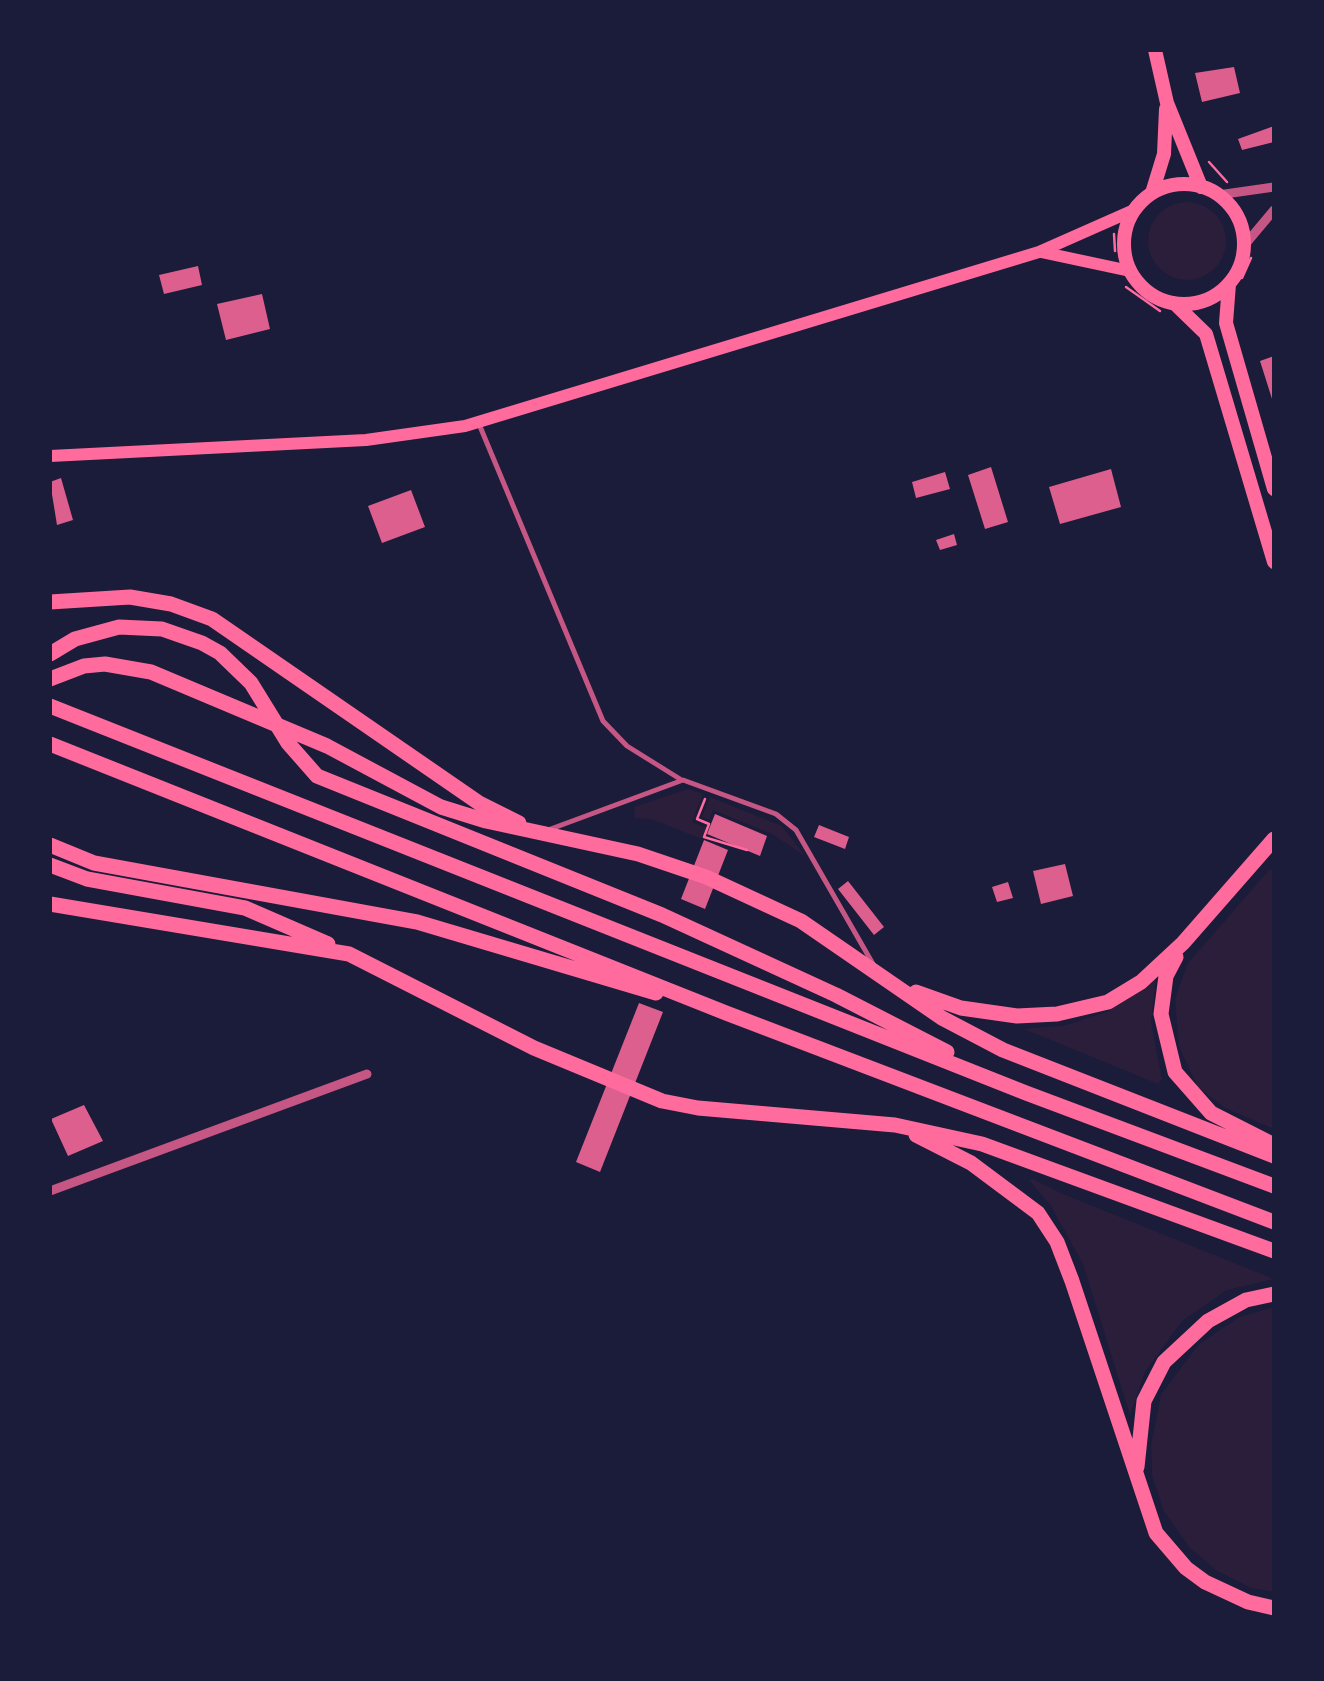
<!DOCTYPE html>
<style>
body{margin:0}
#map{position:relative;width:1324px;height:1681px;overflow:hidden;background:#1b1b3a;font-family:Figtree,sans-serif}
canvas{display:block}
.frame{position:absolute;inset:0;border:52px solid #1b1b3a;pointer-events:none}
</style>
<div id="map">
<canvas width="1324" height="1681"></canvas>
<div class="frame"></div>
</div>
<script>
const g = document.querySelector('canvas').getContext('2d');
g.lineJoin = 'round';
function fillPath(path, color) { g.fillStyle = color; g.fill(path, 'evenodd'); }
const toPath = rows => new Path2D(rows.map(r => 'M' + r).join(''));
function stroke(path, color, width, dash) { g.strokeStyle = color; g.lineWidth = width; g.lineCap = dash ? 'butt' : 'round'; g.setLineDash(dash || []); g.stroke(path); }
fillPath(toPath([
 '1148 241a39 39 0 1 1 78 0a39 39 0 1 1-78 0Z',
 [688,789,703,794,692,822,706,828,702,839,651,819,635,818,634,807],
 [710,797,782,826,805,856,772,834,713,810,709,820,702,817],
 [1269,870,1274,870,1274,1129,1225,1108,1198,1087,1179,1047,1175,999,1188,963],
 [1156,978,1151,1022,1162,1079,1158,1084,1024,1029,1067,1025,1109,1011],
 [1033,1179,1063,1194,1274,1279,1227,1290,1182,1321,1145,1372,1130,1415,1083,1264,1051,1206,1029,1180],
 [1274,1307,1274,1592,1251,1588,1217,1571,1189,1547,1164,1511,1152,1475,1151,1445,1161,1395,1198,1345,1239,1317]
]), '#2a1e3b');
fillPath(toPath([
 [1234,67,1240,93,1202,102,1195,73],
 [1274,126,1274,142,1242,150,1238,139],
 [198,266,202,285,164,294,159,275],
 [262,294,270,329,226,340,217,304],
 [1274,356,1274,402,1273,402,1260,361],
 [991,467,1008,522,985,529,968,475],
 [1111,469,1121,507,1060,524,1049,487],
 [945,472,950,489,916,498,912,482],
 [61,478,73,520,57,525,50,482],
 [411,490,425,527,382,543,368,506],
 [954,534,957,545,940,550,936,540],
 [715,814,767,836,760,856,707,834],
 [819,825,849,837,845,849,814,837],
 [704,840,728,850,705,909,681,899],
 [1065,864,1073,896,1041,904,1033,871],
 [848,881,884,927,874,935,838,889],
 [1008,882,1013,898,997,902,992,887],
 [639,1003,663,1012,600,1172,576,1162],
 [84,1105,103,1141,68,1156,51,1119]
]), '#dd5f8e');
stroke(toPath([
 [1209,162,1227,182],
 [1114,234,1115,251],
 [1242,278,1251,258],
 [1126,287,1160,311],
 [705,799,697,819,709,824,704,837,747,850]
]), '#ff6b9d', 2.5);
stroke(toPath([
 [479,424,603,721,627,746,680,779],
 [548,830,683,780,776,814,796,830,873,964]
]), '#c65784', 5);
stroke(toPath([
 [1218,195,1274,187],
 [1243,247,1274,210],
 [50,1191,367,1074]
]), '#c65784', 9);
stroke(toPath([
 [1041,252,1130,271],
 [50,456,366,440,465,426,1039,252,1134,210]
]), '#ff6b9d', 12);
stroke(toPath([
 [1155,50,1167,103,1201,187],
 '1124 244a60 60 0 1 1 120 0a60 60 0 1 1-120 0Z',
 [1152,193,1164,154,1166,109],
 [1229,284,1226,323,1274,489],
 [1174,303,1206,334,1274,562]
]), '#ff6b9d', 14);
stroke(toPath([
 [50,602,130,597,171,604,212,619,479,803,519,823],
 [50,654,75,639,119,627,162,629,202,643,220,653,251,683,288,743,317,776,662,915,836,995,947,1052],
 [50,679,84,666,105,664,151,672,327,746,441,807,486,821,638,854,706,877,801,921,942,1018,1003,1050,1274,1156],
 [50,706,1026,1093,1274,1186],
 [50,744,726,1013,1274,1222],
 [50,845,94,863,417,922,656,993],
 [50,865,87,879,245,908,328,944],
 [50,904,349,954,534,1048,662,1101,698,1108,895,1125,982,1144,1274,1251],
 [1176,957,1166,976,1161,1014,1175,1072,1211,1113,1274,1145],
 [916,992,961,1008,1017,1016,1057,1014,1108,1002,1141,982,1183,943,1274,839],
 [916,1135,971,1163,1038,1213,1057,1242,1072,1281,1156,1533,1186,1568,1205,1582,1248,1602,1274,1608],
 [1137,1467,1144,1401,1164,1362,1208,1321,1246,1300,1274,1294]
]), '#ff6b9d', 15);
</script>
